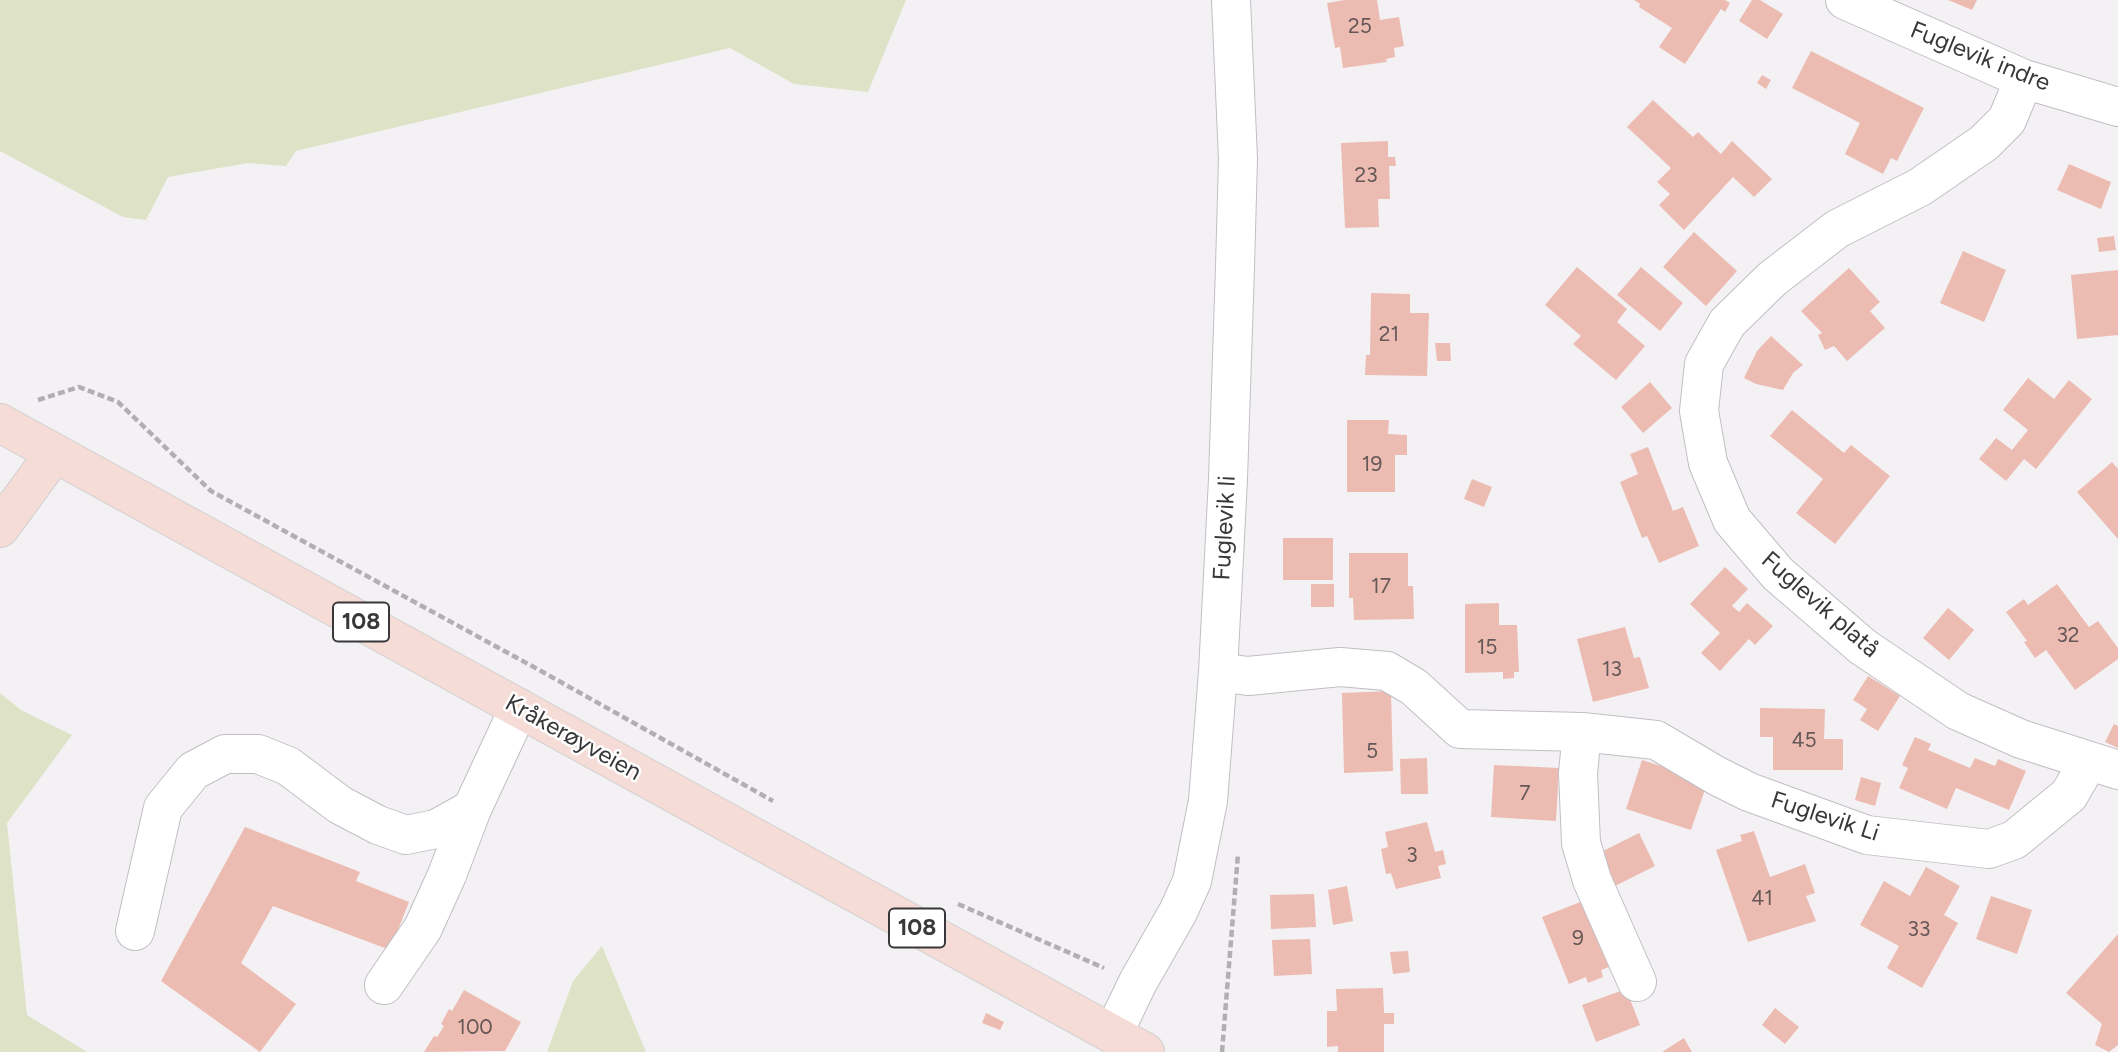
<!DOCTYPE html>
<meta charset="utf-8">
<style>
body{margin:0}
canvas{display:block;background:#f4f1f5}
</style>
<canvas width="2118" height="1052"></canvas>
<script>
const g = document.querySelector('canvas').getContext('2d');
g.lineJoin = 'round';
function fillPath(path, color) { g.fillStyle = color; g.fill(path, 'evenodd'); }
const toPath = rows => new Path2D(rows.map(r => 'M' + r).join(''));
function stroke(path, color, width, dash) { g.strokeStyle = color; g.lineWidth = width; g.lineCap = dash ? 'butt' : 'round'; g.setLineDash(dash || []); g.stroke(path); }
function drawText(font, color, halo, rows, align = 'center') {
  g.font = font + ' Figtree,sans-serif'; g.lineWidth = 5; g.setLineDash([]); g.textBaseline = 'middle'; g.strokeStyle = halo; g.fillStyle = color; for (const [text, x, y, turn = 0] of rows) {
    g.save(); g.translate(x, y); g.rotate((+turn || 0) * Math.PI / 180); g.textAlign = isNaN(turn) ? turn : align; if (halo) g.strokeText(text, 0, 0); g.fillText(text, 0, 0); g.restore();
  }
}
fillPath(toPath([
 [0,0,906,0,868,92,794,84,730,48,296,151,286,166,248,163,168,177,146,220,123,217,0,151],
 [0,693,21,710,72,735,7,823,27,1015,87,1052,0,1052],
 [602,946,646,1052,547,1052,573,981]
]), '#dee2c6');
fillPath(toPath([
 [1345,0,1377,0,1380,20,1399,17,1404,46,1394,48,1395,57,1386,59,1387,62,1343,68,1340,47,1335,48,1327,3],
 [1634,0,1725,0,1730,3,1725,12,1721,9,1685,64,1659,47,1672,28,1639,7,1640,4],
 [1752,0,1760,0,1783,14,1767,39,1739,21],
 [1948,0,1977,0,1972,10],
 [1811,51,1924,108,1897,161,1891,158,1883,174,1845,154,1860,123,1792,88],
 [1762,75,1771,80,1766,89,1757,83],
 [1653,100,1693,137,1698,132,1721,154,1732,141,1772,179,1754,197,1733,177,1684,230,1659,205,1670,194,1657,182,1671,168,1627,127],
 [1388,141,1388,157,1395,157,1396,166,1389,166,1390,199,1378,199,1379,227,1345,228,1341,143],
 [2069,164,2111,182,2101,209,2057,190],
 [1694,232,1737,271,1706,306,1663,267],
 [2114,236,2116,250,2099,252,2097,238],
 [1963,251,2006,270,1984,322,1940,303],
 [1577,267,1627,309,1617,322,1645,346,1616,380,1573,344,1581,336,1545,305],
 [1641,267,1683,303,1660,331,1617,295],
 [1849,268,1880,302,1870,311,1885,328,1847,361,1834,346,1825,350,1818,335,1822,333,1801,311],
 [2118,270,2118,335,2077,339,2071,275],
 [1371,293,1410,294,1410,313,1429,313,1427,376,1365,375,1366,355,1370,355],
 [1771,336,1803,365,1793,373,1783,390,1756,384,1744,378,1757,351],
 [1435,343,1450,343,1451,361,1437,361],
 [2028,378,2054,399,2069,380,2092,399,2036,469,2024,459,2006,481,1979,459,1996,438,2012,450,2028,430,2003,410],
 [1650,382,1672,408,1643,433,1621,407],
 [1792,410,1844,453,1851,445,1890,476,1835,544,1796,513,1823,479,1770,436],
 [1347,420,1389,420,1388,434,1407,435,1407,455,1395,455,1395,492,1347,492],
 [1648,447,1673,511,1683,507,1699,546,1659,563,1647,536,1642,538,1620,482,1638,474,1630,454],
 [2112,462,2118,469,2118,539,2077,492],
 [1472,479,1492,487,1484,507,1464,499],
 [1283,538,1333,538,1333,580,1283,580],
 [1349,553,1408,553,1408,586,1413,586,1414,619,1354,620,1353,598,1349,598],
 [1725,567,1748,589,1732,606,1739,612,1747,603,1773,626,1755,645,1749,639,1720,671,1701,653,1720,633,1690,604],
 [1311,584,1334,584,1334,607,1311,607],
 [2057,584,2089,627,2098,621,2118,648,2118,659,2075,690,2046,650,2035,658,2024,642,2027,641,2006,612,2024,599,2028,605],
 [1499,603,1499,625,1517,625,1519,672,1514,672,1514,678,1503,679,1503,672,1465,673,1465,604],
 [1948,608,1974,630,1949,660,1923,638],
 [1625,627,1634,658,1640,657,1649,688,1593,702,1577,639],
 [1868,676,1900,696,1878,731,1860,720,1867,709,1853,700],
 [1391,691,1393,771,1344,773,1342,693],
 [1760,708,1825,709,1824,739,1843,739,1843,770,1773,770,1773,737,1760,737],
 [2114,724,2118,726,2118,748,2105,742],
 [1915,737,1931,744,1928,750,1970,768,1975,758,1995,766,1998,759,2026,771,2009,810,1956,788,1947,809,1899,788,1908,768,1902,765],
 [1427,758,1428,794,1401,794,1400,759],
 [1642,760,1708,781,1691,830,1626,809],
 [1494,765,1559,768,1556,821,1491,817],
 [1861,777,1881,783,1875,806,1855,800],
 [1427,822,1435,852,1443,850,1446,864,1438,866,1441,878,1396,889,1391,873,1386,874,1381,849,1388,847,1385,832],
 [245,827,360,872,356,881,409,902,390,950,273,906,241,963,296,1004,260,1052,161,981],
 [1754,831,1770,877,1805,864,1815,893,1806,896,1816,921,1748,942,1716,850,1742,841,1740,835],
 [1639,833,1655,866,1613,887,1597,854],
 [1926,867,1960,886,1944,915,1958,923,1922,988,1887,968,1899,946,1860,925,1884,881,1910,896],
 [1347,886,1353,921,1333,925,1328,890],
 [1314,894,1316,927,1271,929,1270,895],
 [1991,896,2032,910,2017,954,1976,939],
 [1593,897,1620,963,1601,970,1603,977,1588,983,1586,977,1569,984,1542,917],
 [2118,934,2118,1045,2109,1052,2095,1045,2102,1024,2066,993],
 [1310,939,1312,974,1274,976,1272,940],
 [1408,951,1410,972,1393,974,1390,952],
 [1383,988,1384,1013,1394,1013,1394,1024,1384,1024,1384,1052,1338,1052,1338,1046,1327,1047,1327,1011,1337,1011,1336,989],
 [1626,989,1640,1025,1596,1042,1582,1005],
 [464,990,521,1022,505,1051,424,1052,434,1036,437,1037,444,1026,441,1024,449,1009,452,1011],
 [1775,1008,1799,1027,1785,1044,1762,1025],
 [986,1013,1004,1022,1000,1030,982,1023],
 [1684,1038,1692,1052,1662,1052]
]), '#ecbcb2');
const minor = toPath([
 [1845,0,2024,79,2118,107],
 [2024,79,2007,120,1984,143,1920,187,1837,229,1772,279,1727,323,1704,364,1699,411,1708,463,1732,520,1778,574,1863,647,1958,711,2021,739,2118,770],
 [1218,672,1248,676,1340,667,1387,671,1414,687,1460,729,1582,732,1656,740,1717,776,1749,792,1867,835,1989,849,2014,840,2069,795,2088,762],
 [1582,732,1578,773,1581,843,1592,880,1637,982],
 [135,931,163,808,193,771,225,754,258,754,288,766,340,805,378,825,406,835,436,829,472,809],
 [384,985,423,928,447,875,472,809,519,708],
 [1113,1034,1138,982,1178,912,1192,881,1208,801,1218,672,1228,479,1235,267,1238,159,1231,0]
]);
const major = toPath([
 [0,423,1145,1052],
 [0,528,54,454]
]);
stroke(minor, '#c1bfc3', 40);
stroke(major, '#cfcfcf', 40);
stroke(toPath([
 [38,400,79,387,118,402,211,491,541,671,773,801],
 [958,904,1104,968],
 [1222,1052,1238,854]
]), '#b1afb2', 4.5, [7, 3.5]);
stroke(minor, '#fff', 38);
stroke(major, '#f6dcd7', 38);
drawText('21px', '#655857', null, [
 ["25",1360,27],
 ["23",1366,176],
 ["21",1389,335],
 ["19",1372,465],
 ["17",1381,587],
 ["32",2068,636],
 ["15",1487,648],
 ["13",1612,670],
 ["45",1804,741],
 ["5",1372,752],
 ["7",1525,794],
 ["3",1412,856],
 ["41",1762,899],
 ["33",1919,930],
 ["9",1578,939],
 ["100",475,1028]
]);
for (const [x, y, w] of [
 [361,622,56],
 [917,928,56]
]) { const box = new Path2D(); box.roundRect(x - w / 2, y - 19.5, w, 39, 5); g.fillStyle = '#fff'; g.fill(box); stroke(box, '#383739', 2); }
drawText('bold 23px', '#383739', null, [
 ["108",361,622],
 ["108",917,928]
]);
drawText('24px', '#383739', '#fff', [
 ["Fuglevik indre",1980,57,22],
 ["Fuglevik li",1225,528,-87],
 ["Fuglevik platå",1820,605,41],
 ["Kråkerøyveien",573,738,29],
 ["Fuglevik Li",1825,817,18]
]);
</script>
